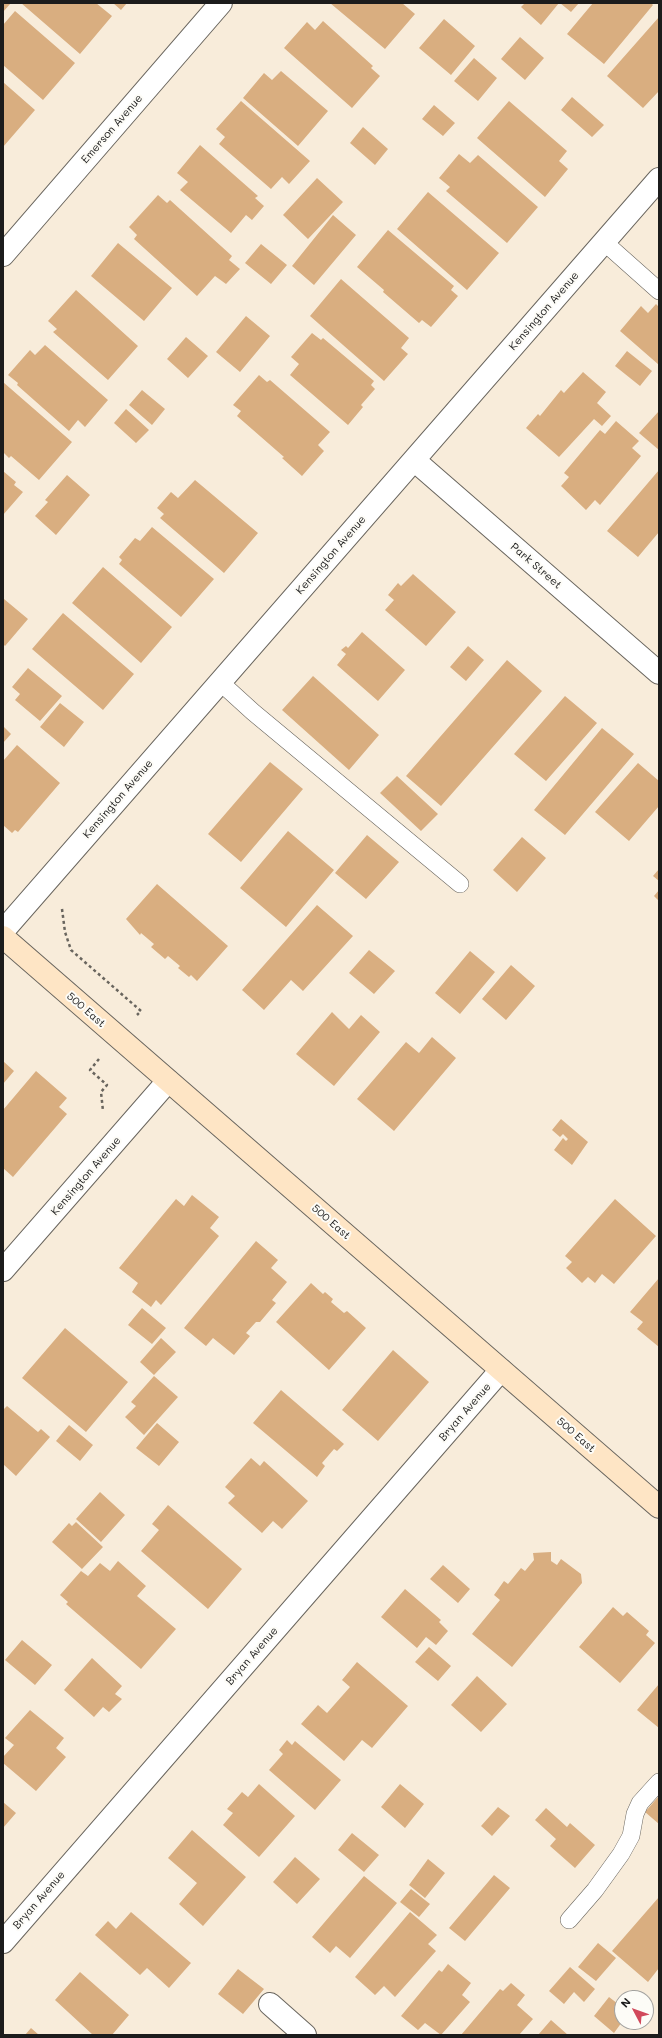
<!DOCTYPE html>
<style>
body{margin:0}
#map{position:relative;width:662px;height:2038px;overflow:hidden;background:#f8ecda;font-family:Mali,sans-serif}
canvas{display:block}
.frame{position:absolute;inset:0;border:4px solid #1c1c1c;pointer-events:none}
.north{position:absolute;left:614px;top:1990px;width:40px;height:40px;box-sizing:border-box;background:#fdfcf7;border:1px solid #a3a29f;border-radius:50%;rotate:311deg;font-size:11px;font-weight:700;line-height:16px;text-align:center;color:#1c1c1c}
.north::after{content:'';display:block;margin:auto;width:14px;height:18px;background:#d1495b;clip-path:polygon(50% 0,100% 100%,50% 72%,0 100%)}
</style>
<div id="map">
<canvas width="662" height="2038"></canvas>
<div class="frame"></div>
<div class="north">N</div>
</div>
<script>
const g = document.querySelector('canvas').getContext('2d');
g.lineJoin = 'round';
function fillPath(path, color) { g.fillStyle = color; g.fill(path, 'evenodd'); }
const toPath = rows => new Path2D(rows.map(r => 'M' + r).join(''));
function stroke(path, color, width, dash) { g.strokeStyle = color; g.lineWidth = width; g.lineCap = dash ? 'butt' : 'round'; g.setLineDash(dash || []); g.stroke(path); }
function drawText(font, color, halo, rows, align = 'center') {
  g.font = font + ' Mali,sans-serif'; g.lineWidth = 4; g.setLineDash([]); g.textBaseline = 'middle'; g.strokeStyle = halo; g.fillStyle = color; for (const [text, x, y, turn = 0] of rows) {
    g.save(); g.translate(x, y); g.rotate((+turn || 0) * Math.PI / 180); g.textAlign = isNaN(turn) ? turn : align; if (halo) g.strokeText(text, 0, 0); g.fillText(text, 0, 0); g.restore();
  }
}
fillPath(toPath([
 [3,3,11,3,3,12],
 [21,3,96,3,112,16,80,54],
 [113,3,127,3,121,10],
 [330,3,402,3,415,14,385,49],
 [525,3,559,3,541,25,521,7],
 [560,3,579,3,571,12],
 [593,3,651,3,653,5,604,64,567,34],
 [15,11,75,63,43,100,3,65,3,25],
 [659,17,659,91,643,108,607,76],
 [444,19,475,46,451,75,419,48],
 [323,21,373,66,371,68,380,76,352,108,284,48,307,22,315,30],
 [520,37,544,58,525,80,501,59],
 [474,58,497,78,478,101,454,81],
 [281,71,328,111,298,146,243,98,264,73,272,80],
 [3,82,35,110,3,147],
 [572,97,604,125,592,137,561,110],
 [241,101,310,161,289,184,282,177,271,189,219,144,225,137,216,129],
 [509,101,567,151,559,161,568,169,545,197,477,138],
 [434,105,455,123,443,136,422,119],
 [363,127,388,149,375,165,350,143],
 [200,145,258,196,255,198,264,206,252,220,246,215,231,233,180,190,188,182,177,173],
 [459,154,470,163,478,155,538,207,507,243,446,191,450,187,439,178],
 [317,178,343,202,308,239,283,215],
 [428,192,499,253,467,290,397,229],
 [158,195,167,203,170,200,232,256,229,260,240,269,226,284,215,276,197,296,134,239,137,235,129,227],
 [333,215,356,235,314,285,292,266],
 [388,230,454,286,451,290,458,296,431,327,422,320,419,323,383,292,384,290,357,267],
 [118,243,172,288,144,321,91,276],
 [261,244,287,265,271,284,245,263],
 [341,279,409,338,401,348,408,354,384,381,310,316],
 [76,290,138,346,108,380,53,332,57,329,48,321],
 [656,304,659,307,659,365,620,331,641,306,648,313],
 [246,316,270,336,240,372,216,352],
 [312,333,321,340,323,338,374,381,371,385,375,389,361,405,363,407,348,425,290,375,299,364,291,357],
 [186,337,208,356,188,378,167,359],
 [45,345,108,400,85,427,78,420,69,431,17,385,18,383,8,375,30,350,35,355],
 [627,351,652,371,640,386,615,366],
 [583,372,606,392,597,403,611,416,602,426,594,419,559,457,526,428,538,414,540,416,561,390,564,393],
 [259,375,267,382,270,380,330,432,318,445,324,451,302,476,282,458,284,457,237,416,241,411,233,405],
 [3,382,72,442,39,480,11,456,9,458,3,452],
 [142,390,165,409,152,425,129,405],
 [126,409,149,430,136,443,114,423],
 [659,411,659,450,639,433],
 [616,421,639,441,632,448,641,456,600,505,595,500,586,510,561,486,569,477,564,473,600,430,605,434],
 [659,470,659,532,638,557,607,531],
 [3,471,16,482,14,485,23,492,3,515],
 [67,475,90,495,56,535,35,516,48,502,45,500],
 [195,480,258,533,224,573,160,518,164,514,157,508,171,492,178,498],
 [152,527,214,579,181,617,119,564,122,560,119,557,135,538,140,541],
 [103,567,172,627,141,663,72,603],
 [413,574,456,612,426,646,385,610,394,600,388,595,398,583,401,586],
 [4,599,28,619,5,646,3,644],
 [63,613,134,674,103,710,32,649],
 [362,632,405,670,378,701,337,665,346,654,341,650,346,646,348,648],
 [468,646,484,660,466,681,450,667],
 [507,660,542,691,441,806,406,776],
 [28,668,62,696,40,721,15,700,20,694,12,687],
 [313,676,379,735,349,770,282,710],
 [565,696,597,723,546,781,514,754],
 [60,703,84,722,64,747,40,727],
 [3,726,11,734,3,743],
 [602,728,634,754,565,835,534,810],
 [17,745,60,783,18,832,15,830,12,833,3,825,3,761],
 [270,762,303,789,241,862,208,834],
 [638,763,659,781,659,806,629,841,595,812],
 [397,776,438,814,421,831,380,793],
 [288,831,334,870,286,927,240,888],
 [367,835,399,862,366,899,335,873],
 [522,837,546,858,517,892,493,870],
 [659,869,659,881,653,876],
 [157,884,228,946,197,981,191,975,189,977,178,968,180,966,168,956,165,959,151,947,154,944,141,933,140,935,126,919],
 [659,890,659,901,654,896],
 [317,905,353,936,303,991,291,980,264,1010,242,990],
 [369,950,395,971,374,994,349,973],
 [470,951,495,972,460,1014,435,993],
 [511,965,535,986,506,1020,482,999],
 [332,1012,349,1029,361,1015,380,1032,334,1086,296,1054],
 [432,1037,456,1058,394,1131,357,1099,406,1042,419,1053],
 [3,1061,14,1071,3,1084],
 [36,1071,67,1098,59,1107,67,1114,13,1177,3,1168,3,1110],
 [561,1119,588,1142,572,1165,554,1150,563,1138,566,1141,568,1139,563,1134,560,1137,552,1130],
 [192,1195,219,1217,210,1228,219,1236,161,1305,156,1300,151,1307,132,1292,138,1283,119,1268,176,1199,184,1206],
 [615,1199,656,1236,614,1284,602,1274,595,1283,588,1277,582,1283,566,1268,572,1262,565,1256],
 [256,1241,278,1260,271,1268,287,1282,272,1300,276,1303,260,1322,256,1322,246,1333,250,1336,234,1355,213,1338,206,1346,184,1328],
 [659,1278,659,1347,637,1329,643,1322,630,1312],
 [311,1283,323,1294,325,1292,333,1299,331,1302,344,1313,347,1311,366,1328,329,1370,276,1322],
 [142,1308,166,1328,152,1344,128,1325],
 [65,1328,128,1382,86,1432,22,1378],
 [161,1338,176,1352,154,1375,140,1362],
 [393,1350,429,1382,378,1441,342,1410],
 [154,1376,178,1397,144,1435,125,1417,136,1406,131,1402],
 [281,1390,344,1444,337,1451,334,1449,322,1463,325,1466,317,1477,253,1423],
 [7,1406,38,1432,41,1429,50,1437,16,1476,3,1464,3,1410],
 [157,1423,179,1442,159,1466,136,1448],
 [69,1425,93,1445,80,1461,56,1441],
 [251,1458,260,1466,264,1461,308,1501,282,1529,273,1521,262,1533,228,1503,235,1496,225,1487],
 [100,1492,125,1515,101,1542,76,1519],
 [168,1505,242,1569,208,1609,141,1551,159,1530,152,1524],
 [76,1522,103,1547,82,1569,52,1542,69,1523,72,1526],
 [551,1552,551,1561,557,1565,561,1559,581,1574,582,1583,512,1667,472,1634,500,1600,494,1595,504,1581,508,1584,521,1568,525,1571,534,1560,533,1553],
 [118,1561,146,1586,137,1596,176,1629,141,1669,66,1604,68,1602,60,1595,81,1571,88,1576,100,1563,110,1571],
 [443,1565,470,1589,458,1603,430,1579],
 [405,1589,441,1620,439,1622,448,1631,436,1645,426,1637,417,1648,381,1617],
 [613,1607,623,1616,627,1612,649,1631,646,1635,655,1643,620,1683,579,1647],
 [22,1640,52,1665,35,1685,5,1660],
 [429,1647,451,1666,438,1681,415,1662],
 [92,1658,122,1686,115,1694,122,1699,109,1712,103,1707,94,1717,64,1690],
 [357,1662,408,1706,372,1748,362,1740,344,1761,301,1724,318,1705,327,1713,350,1687,342,1680],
 [477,1676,507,1704,481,1732,451,1705],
 [659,1684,659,1728,637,1710],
 [30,1710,64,1738,56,1748,66,1757,36,1791,3,1763,3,1757,14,1745,5,1738],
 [287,1740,292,1745,295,1741,341,1780,315,1810,269,1770,283,1754,279,1750],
 [259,1784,295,1816,259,1857,223,1825,233,1813,227,1809,242,1792,248,1797],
 [400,1784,424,1804,405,1828,381,1807],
 [659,1796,659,1824,645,1812],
 [3,1802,16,1813,3,1828],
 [498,1807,510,1816,492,1836,481,1826],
 [546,1808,567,1827,570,1823,595,1845,575,1868,550,1846,556,1839,535,1820],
 [192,1830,246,1877,203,1926,179,1904,197,1883,168,1858],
 [352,1833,379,1855,364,1872,338,1850],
 [295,1857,320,1879,297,1904,273,1882],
 [428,1859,445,1873,425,1898,409,1885],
 [494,1875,510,1888,465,1941,449,1928],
 [364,1876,397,1903,350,1958,336,1946,330,1953,312,1937],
 [411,1889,430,1904,419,1917,400,1902],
 [659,1897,659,1968,648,1982,612,1951],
 [131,1912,191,1963,169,1988,147,1968,140,1975,95,1935,108,1921,116,1929],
 [410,1912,437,1935,428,1944,436,1951,395,1997,384,1986,375,1995,355,1977],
 [598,1943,616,1958,596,1981,578,1967],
 [448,1964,471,1983,462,1995,470,2002,441,2035,425,2023,418,2030,401,2016,439,1970,442,1972],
 [570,1967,595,1989,584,2002,574,1992,564,2004,549,1991],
 [238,1969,264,1989,243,2014,218,1994],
 [80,1972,129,2015,112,2035,93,2035,55,2000],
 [511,1983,525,1995,517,2005,533,2019,519,2035,461,2035,500,1989,503,1991],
 [609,1997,622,2007,622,2022,614,2033,594,2016],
 [551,2020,568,2035,538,2035],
 [31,2028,39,2035,25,2035]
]), '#d9ae80');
const lane = toPath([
 [604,242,659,291],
 [220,682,253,712,460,884],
 [569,1920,595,1890,621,1854,631,1836,635,1814,640,1803,659,1782]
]);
const street = toPath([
 [3,255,221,3],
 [414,460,659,673],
 [3,931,659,179],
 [3,1270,168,1081],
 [3,1942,501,1370],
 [270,2004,305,2035]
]);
const secondary = toPath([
 [3,937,659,1507]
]);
stroke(lane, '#69655e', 18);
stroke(street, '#69655e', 24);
stroke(secondary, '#69655e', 24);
stroke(toPath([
 [62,909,65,932,71,950,141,1011,137,1015],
 [99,1059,90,1070,107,1085,101,1092,103,1111]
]), '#69655e', 2.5, [3, 3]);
stroke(lane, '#fff', 17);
stroke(street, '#fff', 22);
stroke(secondary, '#fee5c5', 22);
drawText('11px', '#1c1c1c', '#fdfcf7', [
 ["Emerson Avenue",112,129,-49],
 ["Kensington Avenue",544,311,-49],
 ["Kensington Avenue",331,555,-49],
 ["Park Street",536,566,41],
 ["Kensington Avenue",118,799,-49],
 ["500 East",86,1010,41],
 ["Kensington Avenue",86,1176,-49],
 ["500 East",331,1222,41],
 ["Bryan Avenue",465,1412,-49],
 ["500 East",576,1435,41],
 ["Bryan Avenue",252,1656,-49],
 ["Bryan Avenue",39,1900,-49]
]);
</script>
